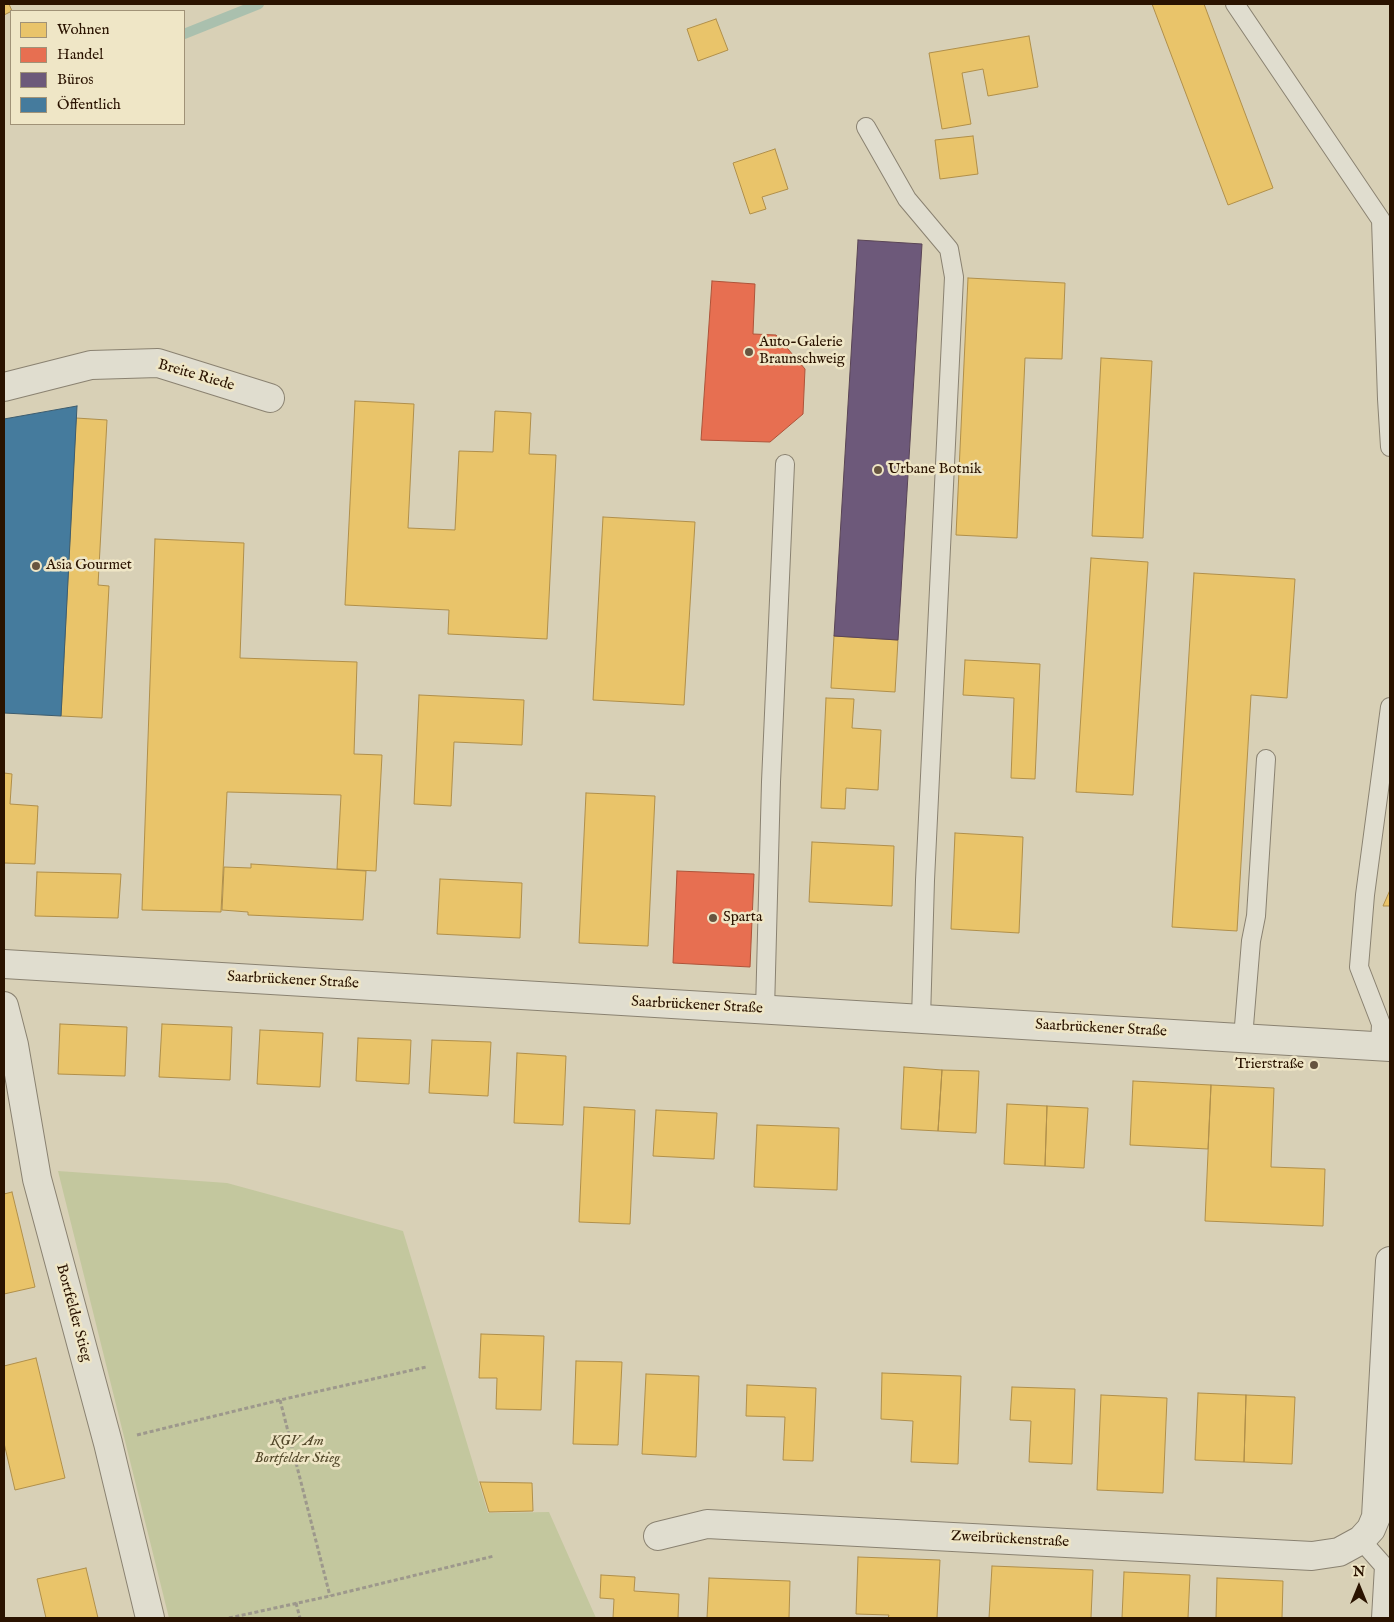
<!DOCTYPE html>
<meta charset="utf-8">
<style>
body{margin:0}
#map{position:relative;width:1394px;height:1622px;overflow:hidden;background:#d8d0b6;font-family:"IM FELL English",serif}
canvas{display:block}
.frame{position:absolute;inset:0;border:5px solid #2a1300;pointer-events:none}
.legend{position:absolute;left:10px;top:10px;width:175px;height:115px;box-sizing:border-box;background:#efe6c6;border:1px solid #a09277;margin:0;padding:6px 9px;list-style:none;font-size:15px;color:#2a1300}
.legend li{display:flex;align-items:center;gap:10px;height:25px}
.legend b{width:25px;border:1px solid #a09277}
.north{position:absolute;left:1334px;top:1562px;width:50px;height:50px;-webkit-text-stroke:4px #efe6c6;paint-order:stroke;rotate:0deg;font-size:14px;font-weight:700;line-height:20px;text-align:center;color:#2a1300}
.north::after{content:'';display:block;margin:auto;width:18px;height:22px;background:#2a1300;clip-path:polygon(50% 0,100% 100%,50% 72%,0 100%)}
</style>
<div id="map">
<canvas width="1394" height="1622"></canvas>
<div class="frame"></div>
<ul class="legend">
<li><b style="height:14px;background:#e9c46a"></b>Wohnen</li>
<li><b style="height:14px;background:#e76f51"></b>Handel</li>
<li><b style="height:14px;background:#6d597a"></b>Büros</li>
<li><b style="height:14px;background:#457b9d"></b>Öffentlich</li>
</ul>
<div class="north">N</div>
</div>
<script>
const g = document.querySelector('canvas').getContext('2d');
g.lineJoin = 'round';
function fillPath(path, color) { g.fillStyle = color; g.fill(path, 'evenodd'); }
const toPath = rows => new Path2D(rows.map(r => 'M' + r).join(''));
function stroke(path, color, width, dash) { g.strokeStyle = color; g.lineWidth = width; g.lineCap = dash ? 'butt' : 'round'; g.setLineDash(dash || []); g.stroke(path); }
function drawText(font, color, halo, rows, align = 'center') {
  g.font = font + ' "IM FELL English",serif'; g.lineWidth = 5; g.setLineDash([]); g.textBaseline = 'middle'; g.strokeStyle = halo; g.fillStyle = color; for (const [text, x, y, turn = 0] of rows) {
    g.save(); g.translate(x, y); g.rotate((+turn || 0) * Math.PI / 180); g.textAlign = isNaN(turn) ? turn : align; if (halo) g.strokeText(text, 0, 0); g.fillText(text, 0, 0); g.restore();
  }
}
fillPath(toPath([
 [58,1171,227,1183,403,1231,488,1513,549,1512,596,1618,169,1618]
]), '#c3c79e');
const homes = toPath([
 [4,4,9,4,12,11,4,15,4,4],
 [1152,4,1204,4,1273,188,1228,205,1152,4],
 [716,19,728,50,698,61,687,29,716,19],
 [1029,36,1038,87,988,96,983,69,962,73,971,124,942,129,929,53,1029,36],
 [973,136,978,174,940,179,935,140,973,136],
 [775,149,788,189,762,197,766,209,750,214,733,163,775,149],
 [968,278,1065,283,1062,359,1025,358,1017,538,956,535,968,278],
 [1101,358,1152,361,1143,538,1092,536,1101,358],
 [355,401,414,404,408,528,455,530,459,451,493,452,495,411,531,413,529,454,556,455,547,639,448,634,449,610,345,605,355,401],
 [76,418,107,420,98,585,109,586,102,718,61,716,76,418],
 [603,517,695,522,684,705,593,700,603,517],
 [155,539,244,543,240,658,357,662,354,754,382,755,376,871,337,869,341,795,227,792,221,912,142,910,155,539],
 [1091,558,1148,562,1133,795,1076,792,1091,558],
 [1194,573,1295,579,1287,698,1251,695,1237,931,1172,927,1194,573],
 [834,636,898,640,895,692,831,688,834,636],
 [965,660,1040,664,1035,779,1011,778,1014,698,963,695,965,660],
 [419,695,524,700,522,745,454,742,451,806,414,804,419,695],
 [826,698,854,699,852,728,881,730,878,790,846,788,845,809,821,808,826,698],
 [4,773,12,774,10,804,38,806,35,864,4,863,4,773],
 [586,793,655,796,648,946,579,943,586,793],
 [955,833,1023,837,1019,933,951,929,955,833],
 [812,842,894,846,892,906,809,902,812,842],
 [251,864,366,871,363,920,248,915,248,912,222,910,224,867,251,868,251,864],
 [37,872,121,874,118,918,35,916,37,872],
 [440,879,522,883,520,938,437,934,440,879],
 [1390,890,1390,906,1383,906,1390,890],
 [60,1024,127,1027,125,1076,58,1074,60,1024],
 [162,1024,232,1027,230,1080,159,1077,162,1024],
 [260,1030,323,1033,320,1087,257,1084,260,1030],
 [358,1038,411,1040,409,1084,356,1081,358,1038],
 [432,1040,491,1042,488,1096,429,1093,432,1040],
 [517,1053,566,1056,563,1125,514,1123,517,1053],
 [904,1067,942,1070,938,1131,901,1129,904,1067],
 [942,1070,979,1071,976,1133,938,1131,942,1070],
 [1133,1081,1211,1085,1208,1149,1130,1145,1133,1081],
 [1211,1085,1274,1088,1271,1167,1325,1169,1323,1226,1205,1221,1211,1085],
 [1007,1104,1047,1106,1045,1166,1004,1164,1007,1104],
 [1047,1106,1088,1108,1084,1168,1045,1166,1047,1106],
 [584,1107,635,1110,630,1224,579,1222,584,1107],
 [656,1110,717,1113,714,1159,653,1156,656,1110],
 [757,1125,839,1128,837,1190,754,1187,757,1125],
 [12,1192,35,1287,4,1294,4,1194,12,1192],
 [481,1334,544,1336,541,1410,496,1409,497,1378,479,1378,481,1334],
 [36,1358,65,1478,15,1490,4,1443,4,1366,36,1358],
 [576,1361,622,1362,618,1445,573,1444,576,1361],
 [882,1373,961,1376,958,1464,911,1462,913,1421,881,1419,882,1373],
 [646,1374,699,1376,696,1457,642,1454,646,1374],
 [747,1385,816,1388,813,1461,783,1460,785,1417,746,1416,747,1385],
 [1012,1387,1075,1389,1072,1464,1029,1462,1031,1421,1010,1420,1012,1387],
 [1198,1393,1246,1395,1244,1462,1195,1460,1198,1393],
 [1101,1395,1167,1398,1163,1493,1097,1490,1101,1395],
 [1246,1395,1295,1397,1292,1464,1244,1462,1246,1395],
 [480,1482,532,1483,533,1511,489,1512,480,1482],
 [858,1557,940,1560,937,1618,888,1618,889,1615,856,1614,858,1557],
 [992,1566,1093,1570,1091,1618,989,1618,992,1566],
 [86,1568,98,1618,46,1618,37,1579,86,1568],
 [1124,1572,1190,1575,1188,1618,1122,1618,1124,1572],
 [601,1575,635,1577,634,1591,679,1594,678,1618,613,1618,614,1599,600,1598,601,1575],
 [709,1578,790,1581,789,1618,707,1618,709,1578],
 [1217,1578,1283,1581,1282,1618,1216,1618,1217,1578]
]);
fillPath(homes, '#e9c46a');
stroke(homes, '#b08f4a', 1);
const shops = toPath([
 [712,281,755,284,753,334,776,335,805,369,803,414,770,442,701,440,712,281],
 [677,871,754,874,750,967,673,963,677,871]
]);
fillPath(shops, '#e76f51');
stroke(shops, '#ae5339', 1);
const offices = toPath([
 [858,240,922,244,898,640,834,636,858,240]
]);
fillPath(offices, '#6d597a');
stroke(offices, '#594455', 1);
const public = toPath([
 [77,406,61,716,4,713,4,419,77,406]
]);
fillPath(public, '#457b9d');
stroke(public, '#3d5c6e', 1);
stroke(toPath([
 [184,34,259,4]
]), '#aac0ae', 10);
const service = toPath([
 [1235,4,1381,220,1387,399,1390,447],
 [866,127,907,199,949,249,954,277,925,880,921,1019],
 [765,1010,771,782,785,464],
 [1243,1038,1251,941,1256,916,1266,759],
 [1380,1046,1381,1024,1359,967,1365,895,1390,707],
 [1361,1540,1384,1566,1381,1618]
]);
const minor = toPath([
 [4,387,91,365,158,363,270,398],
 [4,1006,14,1045,37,1179,108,1443,150,1618],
 [658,1536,707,1524,1312,1556,1339,1552,1361,1540,1371,1529,1376,1517,1390,1261]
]);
const tertiary = toPath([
 [4,964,1390,1047]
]);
stroke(service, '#8a8271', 20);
stroke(minor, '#8a8271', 30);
stroke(tertiary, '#8a8271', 30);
stroke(toPath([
 [280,1400,330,1596],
 [137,1435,280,1400,426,1367],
 [296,1603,300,1618],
 [229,1618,330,1596,494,1556]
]), '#9d988c', 3, [4, 2.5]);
stroke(service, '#e0ddcf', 18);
stroke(minor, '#e0ddcf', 28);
stroke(tertiary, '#e0ddcf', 28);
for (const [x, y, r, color] of [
 [749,352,5,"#675540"],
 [878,470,5,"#675540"],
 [36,566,5,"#675540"],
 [713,918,5,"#675540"],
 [1314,1065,5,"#675540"]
]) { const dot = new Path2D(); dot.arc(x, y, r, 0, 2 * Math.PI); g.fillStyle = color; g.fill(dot); stroke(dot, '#efe6c6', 2); }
drawText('15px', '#2a1300', '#efe6c6', [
 ["Auto-Galerie",759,343],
 ["Braunschweig",759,360],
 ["Urbane Botnik",888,470],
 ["Asia Gourmet",46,566],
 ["Sparta",723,918],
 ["Trierstraße",1304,1065,"right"]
], 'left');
drawText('15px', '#2a1300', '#efe6c6', [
 ["Breite Riede",196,376,16],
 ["Saarbrückener Straße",293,981,3],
 ["Saarbrückener Straße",697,1006,3],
 ["Saarbrückener Straße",1101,1029,3],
 ["Bortfelder Stieg",73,1313,75],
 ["Zweibrückenstraße",1010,1540,3]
]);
drawText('italic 15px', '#524729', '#efe6c6', [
 ["KGV Am",297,1442],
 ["Bortfelder Stieg",297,1459]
]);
</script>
